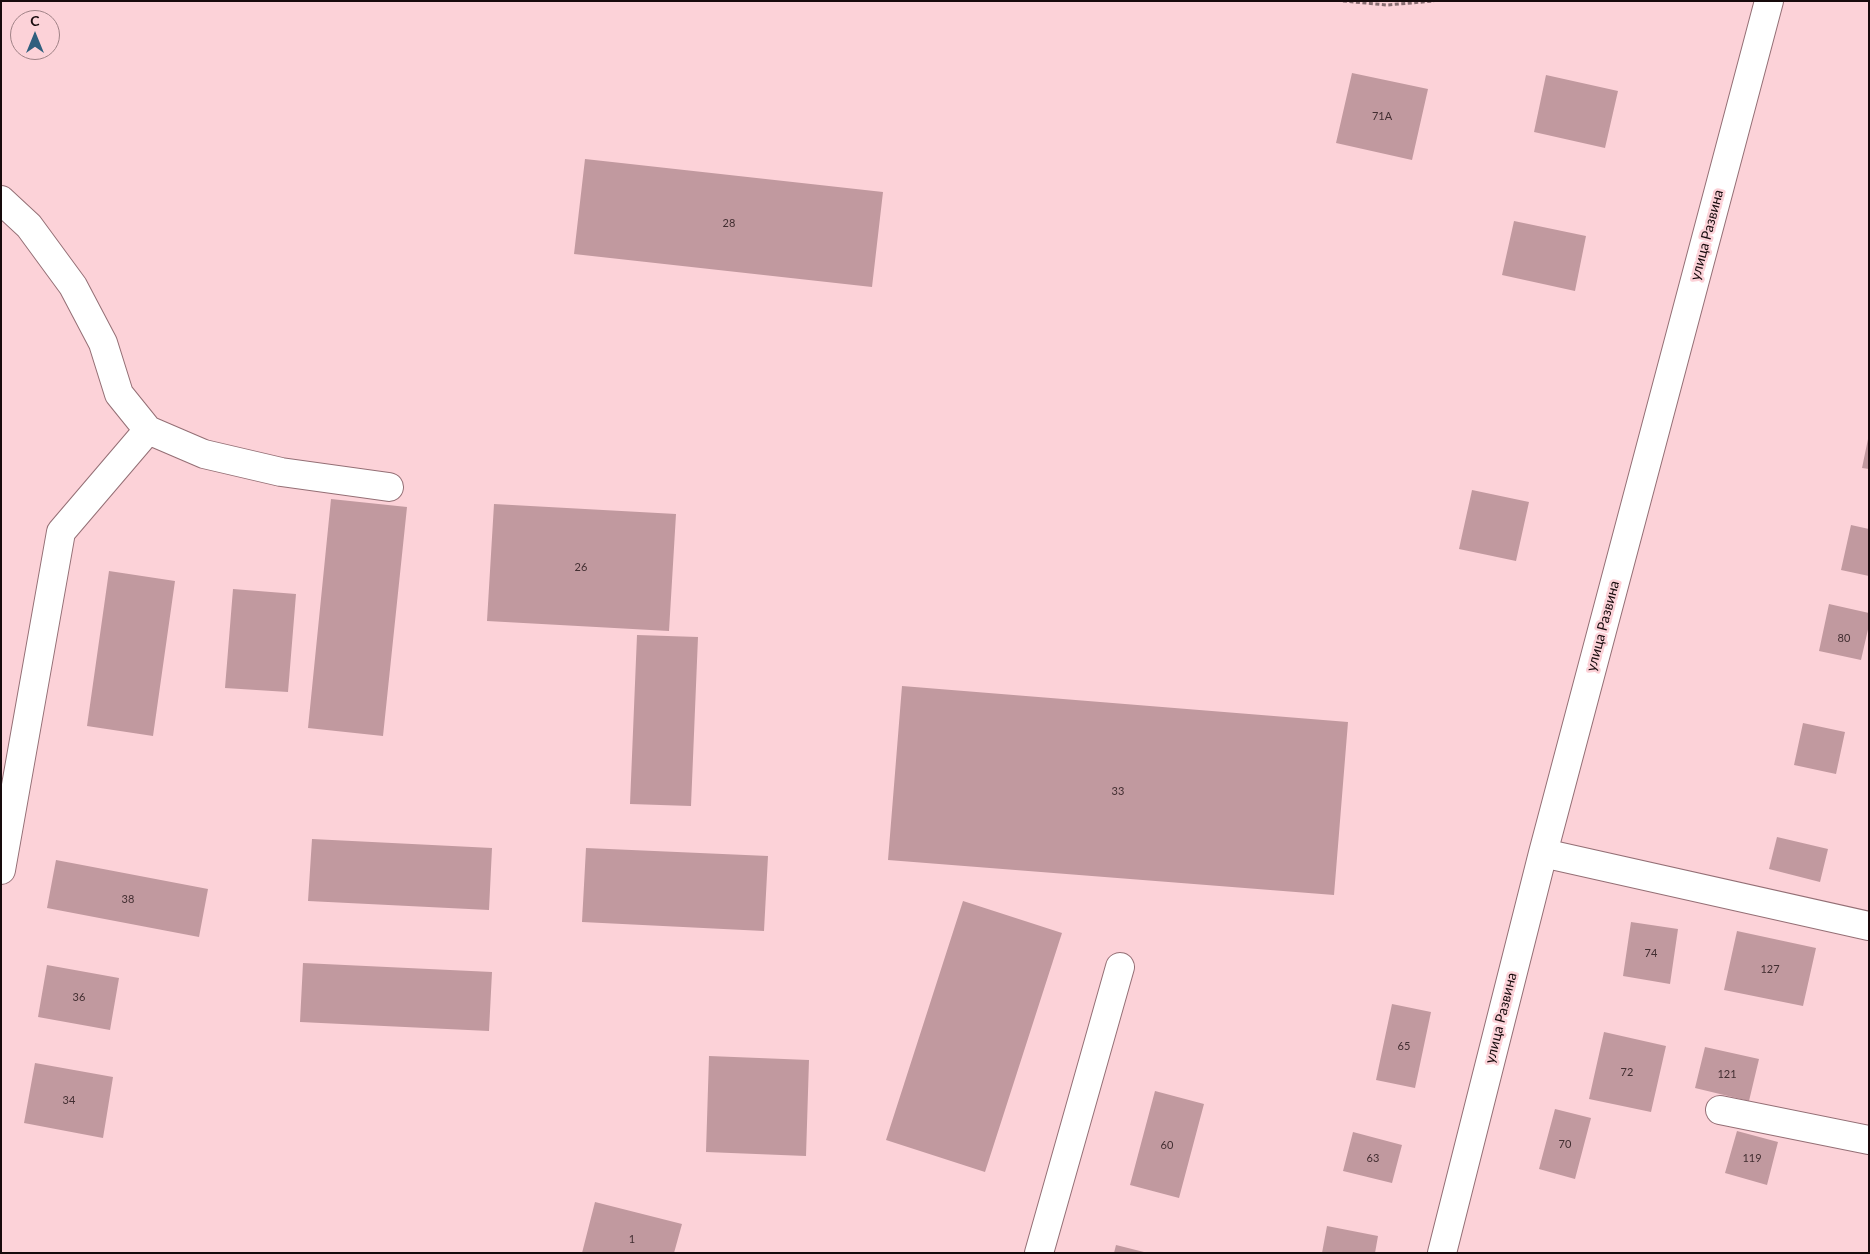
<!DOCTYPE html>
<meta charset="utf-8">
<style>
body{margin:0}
#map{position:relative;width:1870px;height:1254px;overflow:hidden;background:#fcd2d8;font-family:Lato,sans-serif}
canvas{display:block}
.frame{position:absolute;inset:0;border:2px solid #170a0c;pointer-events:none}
.north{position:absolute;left:10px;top:10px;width:50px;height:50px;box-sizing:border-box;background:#fcd2d8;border:1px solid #a08286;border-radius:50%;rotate:0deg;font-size:14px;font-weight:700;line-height:20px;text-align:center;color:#170a0c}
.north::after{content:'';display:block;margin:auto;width:18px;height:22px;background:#2f5f7e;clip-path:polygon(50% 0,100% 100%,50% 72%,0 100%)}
</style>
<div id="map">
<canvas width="1870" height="1254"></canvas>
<div class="frame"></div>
<div class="north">С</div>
</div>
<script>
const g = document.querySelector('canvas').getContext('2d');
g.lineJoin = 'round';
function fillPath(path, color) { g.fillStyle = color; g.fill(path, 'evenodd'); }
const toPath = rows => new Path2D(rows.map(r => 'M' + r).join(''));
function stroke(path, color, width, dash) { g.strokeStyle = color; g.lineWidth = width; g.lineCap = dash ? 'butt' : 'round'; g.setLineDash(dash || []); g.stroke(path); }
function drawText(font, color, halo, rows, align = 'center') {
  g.font = font + ' Lato,sans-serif'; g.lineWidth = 5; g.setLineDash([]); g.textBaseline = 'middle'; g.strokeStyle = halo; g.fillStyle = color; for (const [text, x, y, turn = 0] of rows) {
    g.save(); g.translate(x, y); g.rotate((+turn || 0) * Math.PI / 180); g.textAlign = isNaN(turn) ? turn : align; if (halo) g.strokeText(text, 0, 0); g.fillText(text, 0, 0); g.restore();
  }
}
fillPath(toPath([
 [1352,73,1428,89,1412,160,1336,143],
 [1546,75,1618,91,1605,148,1534,132],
 [585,159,883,192,872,287,574,254],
 [1514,221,1586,236,1575,291,1502,275],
 [1868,439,1869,439,1869,469,1862,468],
 [1472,490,1529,502,1516,561,1459,549],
 [331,499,407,507,383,736,308,728],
 [494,504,676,514,669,631,487,621],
 [1851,525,1869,529,1869,576,1841,570],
 [109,571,175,581,153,736,87,726],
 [233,589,296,594,288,692,225,688],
 [1829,604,1869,613,1869,625,1861,660,1819,651],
 [637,635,698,637,691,806,630,804],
 [902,686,1348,722,1334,895,888,860],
 [1803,723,1845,732,1836,774,1794,765],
 [1777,837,1828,849,1820,882,1769,869],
 [312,839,492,848,489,910,308,901],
 [586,848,768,856,764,931,582,922],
 [56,860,208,889,199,937,47,908],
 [963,901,1062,933,985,1172,886,1140],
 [1631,922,1678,929,1670,984,1623,976],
 [1737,931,1816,948,1803,1006,1724,990],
 [303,963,492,972,489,1031,300,1022],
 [47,965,119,978,110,1030,38,1017],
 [1392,1004,1431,1012,1415,1088,1376,1080],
 [1604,1032,1666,1046,1651,1112,1589,1099],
 [1705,1047,1759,1059,1749,1101,1695,1088],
 [709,1056,809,1060,806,1156,706,1152],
 [35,1063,113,1077,103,1138,24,1123],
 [1155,1091,1204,1104,1179,1198,1130,1185],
 [1555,1109,1591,1118,1575,1179,1539,1169],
 [1737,1131,1778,1142,1767,1185,1725,1173],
 [1353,1132,1402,1145,1392,1183,1343,1171],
 [595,1202,682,1224,674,1253,582,1253],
 [1327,1226,1378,1236,1375,1253,1322,1253],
 [1116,1245,1144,1252,1144,1253,1114,1253]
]), '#c1999f');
const minor = toPath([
 [1,200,29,226,73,286,103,343,119,394,148,430,204,454,281,472,389,487],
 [1543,853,1869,926],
 [1,870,61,532,148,430],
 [1720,1110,1869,1140],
 [1039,1253,1120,967],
 [1442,1253,1543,853,1769,1]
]);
stroke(minor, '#946f75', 30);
stroke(toPath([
 [1343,1,1387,5,1434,1]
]), '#876c70', 3, [4, 2.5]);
stroke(minor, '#fff', 28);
drawText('11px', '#422e31', null, [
 ["71А",1382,116],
 ["28",729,223],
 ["26",581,567],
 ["80",1844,638],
 ["33",1118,791],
 ["38",128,899],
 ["74",1651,953],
 ["127",1770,969],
 ["36",79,997],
 ["65",1404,1046],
 ["72",1627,1072],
 ["121",1727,1074],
 ["34",69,1100],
 ["70",1565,1144],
 ["60",1167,1145],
 ["63",1373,1158],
 ["119",1752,1158],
 ["1",632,1239]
]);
drawText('14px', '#170a0c', '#fcd2d8', [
 ["улица Развина",1707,235,-75],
 ["улица Развина",1603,626,-75],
 ["улица Развина",1501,1018,-76]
]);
</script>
